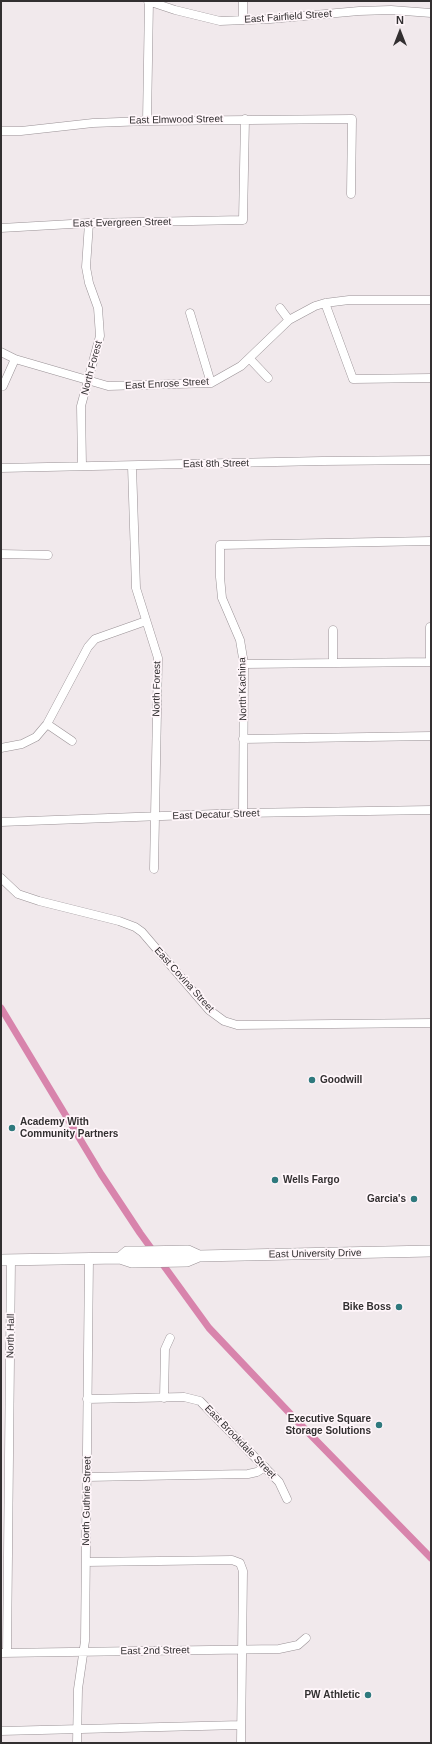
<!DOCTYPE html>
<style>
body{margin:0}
#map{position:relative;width:432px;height:1744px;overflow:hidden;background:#f1e9ec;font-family:Helvetica,sans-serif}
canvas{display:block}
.frame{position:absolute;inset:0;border:2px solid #322f30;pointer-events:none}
.north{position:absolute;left:380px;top:12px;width:40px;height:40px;-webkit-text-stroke:3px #fff6fa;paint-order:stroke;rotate:0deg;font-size:11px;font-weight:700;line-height:16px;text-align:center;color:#322f30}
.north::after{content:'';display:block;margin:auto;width:14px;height:18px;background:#322f30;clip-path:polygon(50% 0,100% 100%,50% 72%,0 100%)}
</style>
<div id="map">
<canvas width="432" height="1744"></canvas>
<div class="frame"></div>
<div class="north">N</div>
</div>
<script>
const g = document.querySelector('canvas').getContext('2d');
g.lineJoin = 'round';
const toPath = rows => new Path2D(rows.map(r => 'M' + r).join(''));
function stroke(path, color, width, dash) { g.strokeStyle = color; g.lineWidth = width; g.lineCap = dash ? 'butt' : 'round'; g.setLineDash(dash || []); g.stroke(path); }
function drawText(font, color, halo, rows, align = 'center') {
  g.font = font + ' Helvetica,sans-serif'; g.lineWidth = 3.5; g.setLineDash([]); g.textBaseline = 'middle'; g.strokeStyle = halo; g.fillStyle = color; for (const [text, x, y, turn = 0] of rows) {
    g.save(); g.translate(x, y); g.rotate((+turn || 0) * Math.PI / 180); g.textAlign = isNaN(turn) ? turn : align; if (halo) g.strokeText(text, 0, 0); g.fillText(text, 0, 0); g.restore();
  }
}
stroke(toPath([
 [1,1008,101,1174,140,1233,209,1328,298,1422,431,1558]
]), '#d884ac', 7);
const minor = toPath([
 [148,1,175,10,220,21,270,19,359,11,391,10,431,13],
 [243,1,243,20],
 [147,121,149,1],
 [1,131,21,131,93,123,147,121,352,119,351,194],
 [1,228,89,223,243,220,245,119],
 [325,303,353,379,431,378],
 [280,308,289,320],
 [190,313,211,383],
 [1,352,15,359,108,386,211,383,241,366,289,320,315,306,325,303,349,300,431,300],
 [250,359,268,378],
 [3,386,15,359],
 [82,466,81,406,100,336,98,308,89,283,86,267,89,223],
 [132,466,136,588,158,658,154,869],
 [1,468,322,461,431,460],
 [1,554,48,555],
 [430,627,430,662],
 [333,663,333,630],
 [244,664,431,662],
 [47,724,72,741],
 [243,739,431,736],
 [1,748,22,744,36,737,47,724,88,647,95,639,146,621],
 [243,813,244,664,240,640,222,598,220,577,220,545,431,541],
 [1,822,243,813,431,810],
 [1,878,18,894,39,901,119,921,135,927,142,932,209,1010,224,1021,237,1025,431,1023],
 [164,1398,165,1349,170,1338],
 [87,1399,184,1397,200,1401,279,1482,287,1499],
 [87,1477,248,1474,257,1472,265,1467],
 [86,1562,232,1560,240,1563,243,1571,241,1743],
 [1,1653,279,1649,298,1645,306,1638],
 [7,1653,11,1259],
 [1,1731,241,1725],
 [77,1743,78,1689,85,1641,89,1258]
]);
const secondary = toPath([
 [120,1258,127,1252,141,1252,188,1251,199,1256],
 [1,1260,120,1258,132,1262,187,1261,199,1256,431,1251]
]);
stroke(minor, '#999195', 9);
stroke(secondary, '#999195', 12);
stroke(minor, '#fff', 8);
stroke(secondary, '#fff', 11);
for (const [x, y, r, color] of [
 [312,1080,4,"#2f797d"],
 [12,1128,4,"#2f797d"],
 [275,1180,4,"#2f797d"],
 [414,1199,4,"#2f797d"],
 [399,1307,4,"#2f797d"],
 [379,1425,4,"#2f797d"],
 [368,1695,4,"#2f797d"]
]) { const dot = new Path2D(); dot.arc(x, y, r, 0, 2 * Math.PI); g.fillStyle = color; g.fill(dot); stroke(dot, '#fff6fa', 1.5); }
drawText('10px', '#322f30', '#fff6fa', [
 ["East Fairfield Street",288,17,-4],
 ["East Elmwood Street",176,120,-1],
 ["East Evergreen Street",122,223,-1],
 ["North Forest",92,368,-75],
 ["East Enrose Street",167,384,-3],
 ["East 8th Street",216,464,-1],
 ["North Forest",157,689,-89],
 ["North Kachina",243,689,-91],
 ["East Decatur Street",216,815,-2],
 ["East Covina Street",184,980,48],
 ["East University Drive",315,1254,-1],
 ["North Hall",11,1336,-89],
 ["East Brookdale Street",240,1442,46],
 ["North Guthrie Street",87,1501,-89],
 ["East 2nd Street",155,1651,-1]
]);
drawText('bold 10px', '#322f30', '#fff6fa', [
 ["Goodwill",320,1080,"left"],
 ["Academy With",20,1122,"left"],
 ["Community Partners",20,1134,"left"],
 ["Wells Fargo",283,1180,"left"],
 ["Garcia's",406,1199],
 ["Bike Boss",391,1307],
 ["Executive Square",371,1419],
 ["Storage Solutions",371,1431],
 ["PW Athletic",360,1695]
], 'right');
</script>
